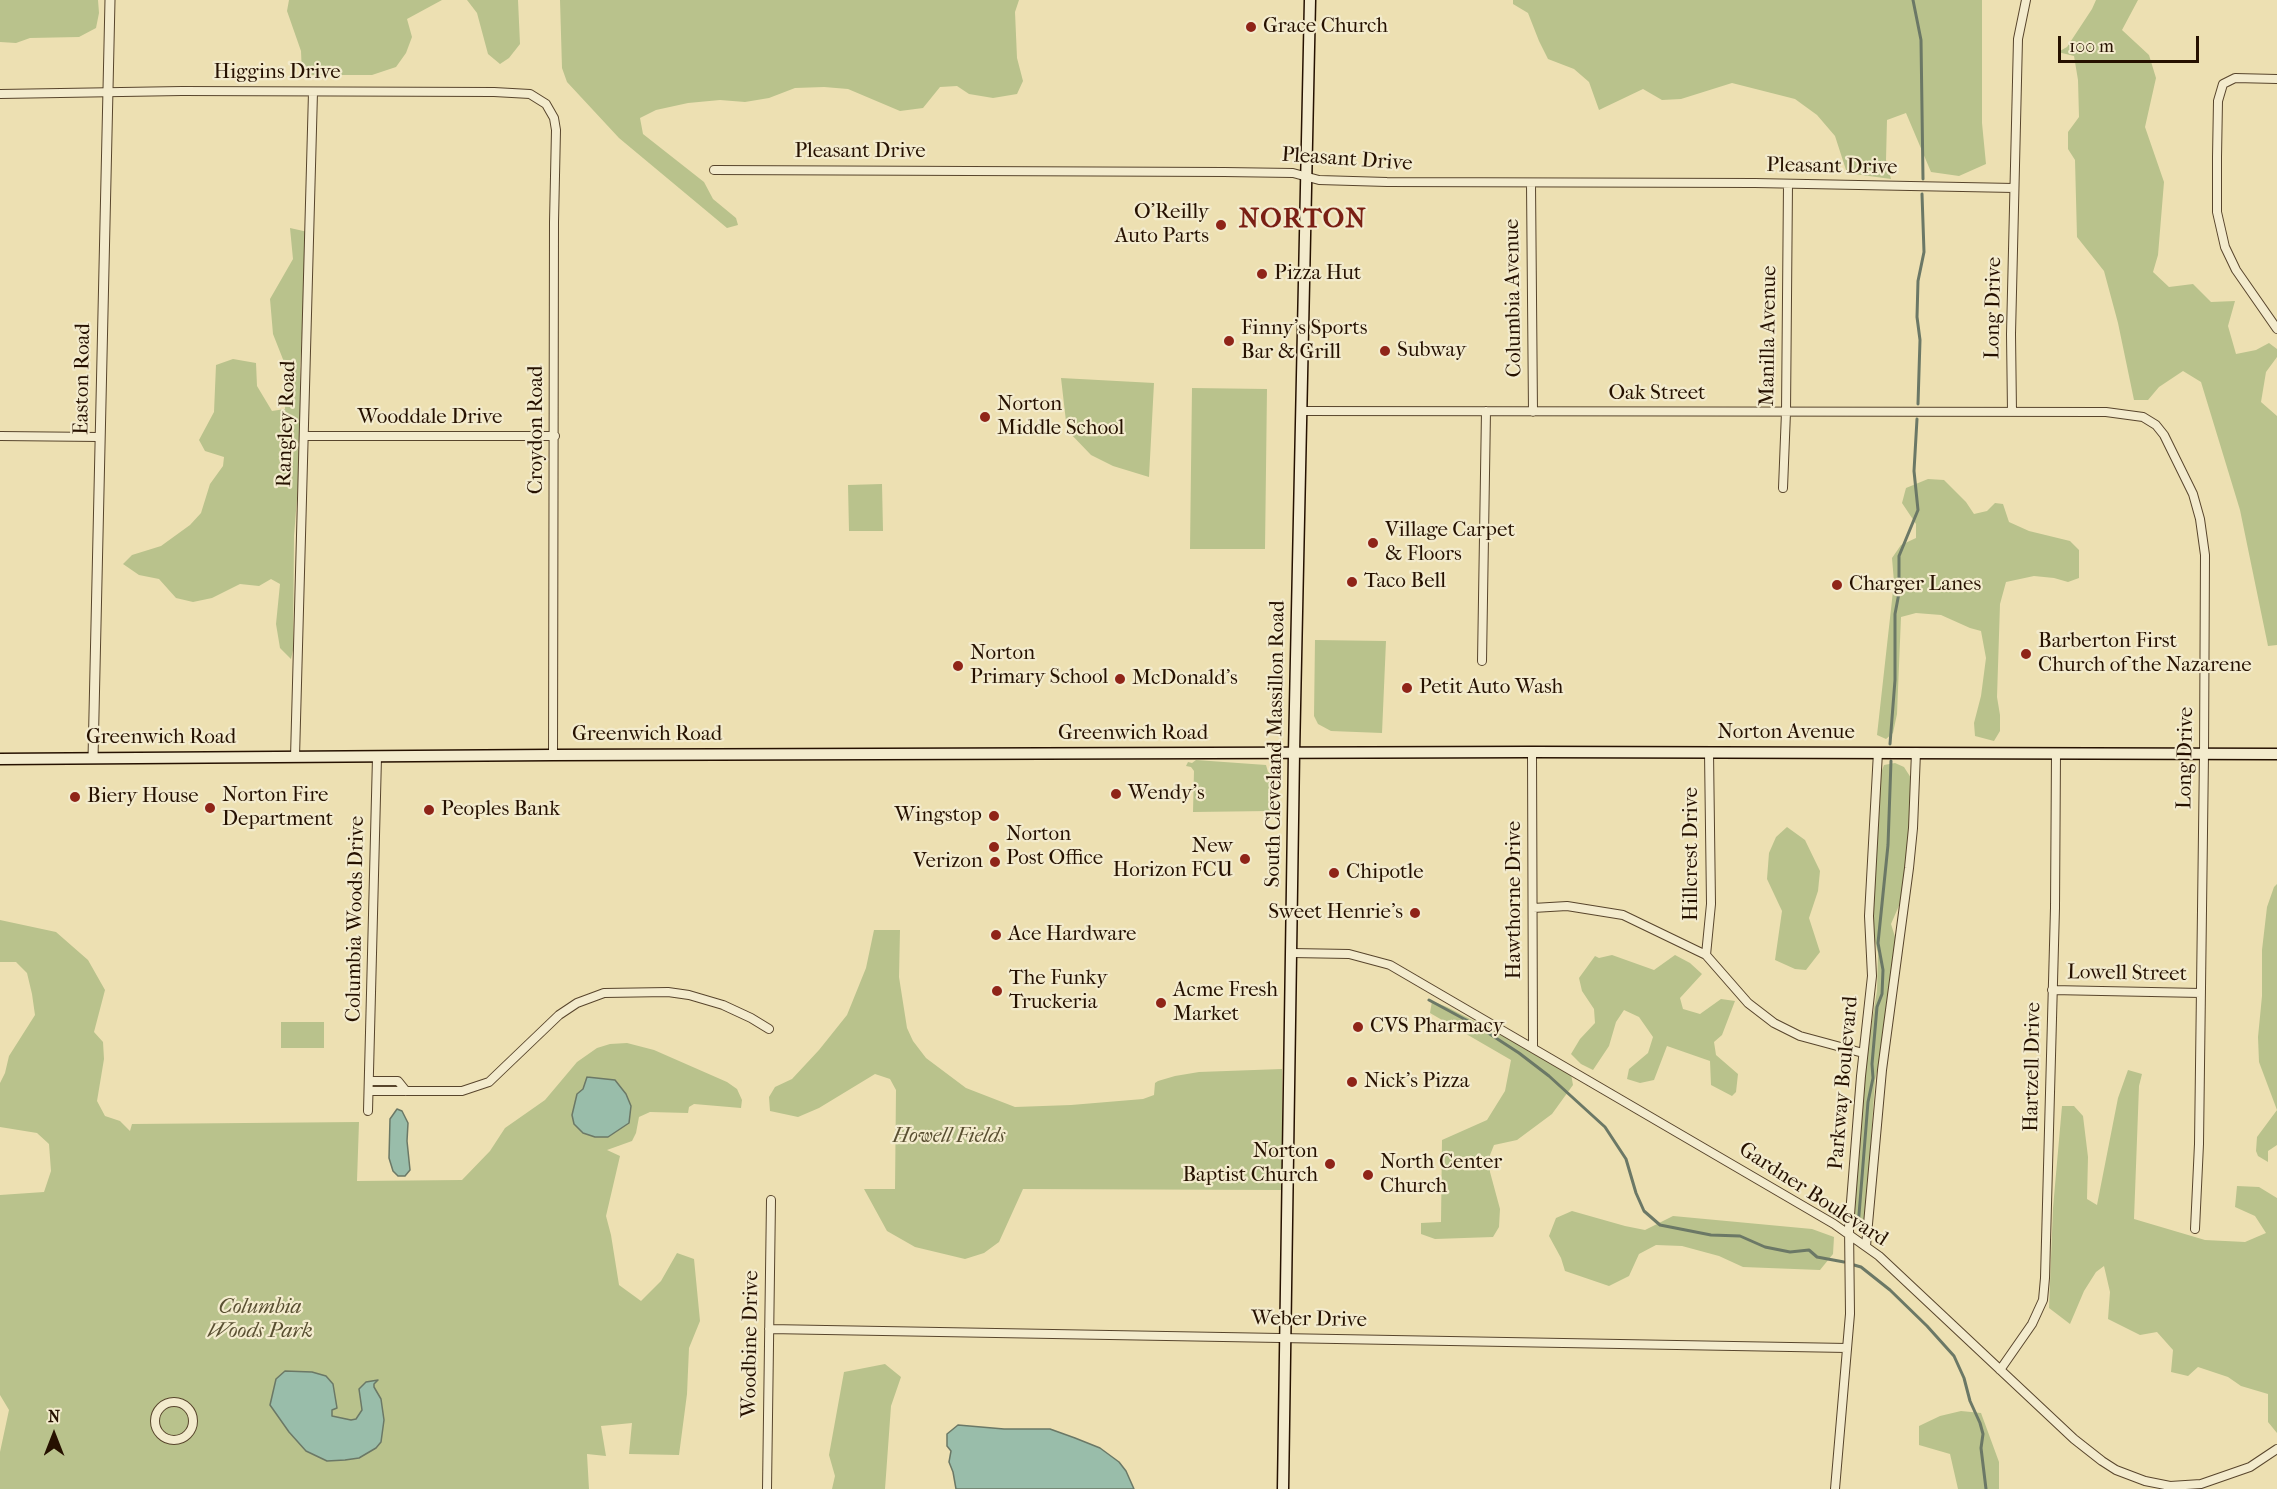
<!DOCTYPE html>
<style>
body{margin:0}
#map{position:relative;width:2277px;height:1489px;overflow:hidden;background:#ede0b2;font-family:"IM FELL French Canon",serif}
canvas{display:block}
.north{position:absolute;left:24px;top:1405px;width:60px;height:60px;-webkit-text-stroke:4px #f3ebcd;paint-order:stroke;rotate:0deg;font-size:16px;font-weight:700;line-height:24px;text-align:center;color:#261100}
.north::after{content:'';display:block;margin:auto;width:21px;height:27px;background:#261100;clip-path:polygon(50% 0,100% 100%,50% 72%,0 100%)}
.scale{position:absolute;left:2058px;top:36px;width:141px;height:27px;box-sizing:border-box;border:3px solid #261100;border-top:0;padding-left:8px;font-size:18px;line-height:21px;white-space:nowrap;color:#261100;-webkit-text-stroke:4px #f3ebcd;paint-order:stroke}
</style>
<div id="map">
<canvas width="2277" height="1489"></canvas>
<div class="north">N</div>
<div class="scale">100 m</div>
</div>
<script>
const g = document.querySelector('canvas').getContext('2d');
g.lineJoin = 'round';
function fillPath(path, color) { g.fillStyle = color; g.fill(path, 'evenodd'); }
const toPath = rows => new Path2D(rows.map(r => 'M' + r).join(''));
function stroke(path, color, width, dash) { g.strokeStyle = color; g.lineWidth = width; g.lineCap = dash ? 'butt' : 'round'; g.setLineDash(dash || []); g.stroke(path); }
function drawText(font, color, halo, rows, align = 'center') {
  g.font = font + ' "IM FELL French Canon",serif'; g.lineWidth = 4.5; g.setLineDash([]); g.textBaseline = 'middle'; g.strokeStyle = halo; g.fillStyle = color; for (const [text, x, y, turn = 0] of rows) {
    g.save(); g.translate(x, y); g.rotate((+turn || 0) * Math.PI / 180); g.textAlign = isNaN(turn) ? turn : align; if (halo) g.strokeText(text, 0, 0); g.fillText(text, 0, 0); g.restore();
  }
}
fillPath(toPath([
 [0,0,98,0,99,13,96,28,79,37,30,38,16,43,0,42],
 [289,0,442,0,407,19,412,37,406,53,396,67,372,75,302,75,301,51,287,11],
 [467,0,518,0,520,44,509,58,500,64,488,54,477,13],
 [560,0,1019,0,1015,12,1017,58,1023,81,1017,94,993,98,969,94,957,86,940,87,923,108,900,111,848,89,824,87,795,88,769,98,745,102,720,100,688,103,656,110,640,118,643,134,704,182,713,199,736,218,738,225,727,228,619,138,567,82,562,68],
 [1513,0,1982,0,1982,123,1986,164,1959,176,1931,172,1906,113,1887,120,1886,160,1891,179,1847,173,1835,136,1817,115,1795,99,1732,83,1681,99,1662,100,1643,89,1599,110,1589,82,1574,69,1548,59,1539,41,1528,13,1513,4],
 [2096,0,2138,0,2122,30,2149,55,2156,78,2145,127,2164,182,2158,255,2153,272,2169,287,2193,284,2211,302,2235,301,2228,326,2236,354,2256,350,2269,343,2277,349,2277,357,2266,372,2261,402,2277,416,2277,645,2268,646,2240,510,2201,382,2183,371,2159,387,2148,400,2134,400,2118,323,2104,271,2077,237,2075,160,2068,149,2068,132,2079,117,2078,80,2074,56,2058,52,2067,47,2092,9],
 [290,228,308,232,300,367,301,447,294,536,293,650,291,659,280,648,276,624,280,584,271,579,259,586,240,584,212,598,193,602,176,598,159,579,139,575,123,564,132,555,161,546,190,525,201,513,210,484,223,466,224,457,205,451,199,440,214,412,216,365,233,359,256,363,257,386,272,411,285,409,286,367,273,334,270,299,293,259],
 [1061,378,1154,383,1149,477,1113,466,1091,455,1067,430],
 [1192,388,1267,389,1265,549,1190,549],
 [1928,479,1944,480,1966,502,1974,514,1987,511,1995,503,2003,504,2009,522,2029,531,2070,541,2079,550,2079,578,2068,582,2054,578,2034,576,2006,582,2000,604,1997,697,2000,715,2000,731,1994,741,1975,736,1974,723,1981,696,1986,658,1981,631,1970,628,1941,615,1916,613,1901,617,1897,714,1893,733,1886,739,1877,735,1894,582,1892,558,1901,545,1916,538,1916,524,1902,503,1906,488],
 [882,484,883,531,849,531,848,485],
 [1315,640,1386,641,1382,733,1331,731,1318,724,1314,716],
 [1196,760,1266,765,1268,772,1273,774,1278,783,1278,816,1273,816,1269,811,1193,812,1194,771,1191,767,1186,766,1188,762,1192,763],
 [1895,763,1904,767,1911,778,1912,799,1908,848,1901,901,1891,924,1896,940,1880,1059,1875,1080,1867,1200,1863,1226,1856,1227,1854,1219,1862,1081,1877,991,1878,953,1873,933,1873,909,1881,773,1884,765],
 [1787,827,1805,840,1820,871,1818,891,1809,918,1820,952,1806,970,1795,969,1775,960,1782,911,1767,879,1769,853,1776,837],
 [2277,884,2277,1145,2268,1151,2268,1162,2258,1156,2256,1151,2257,1137,2277,1110,2259,1062,2258,1037,2262,996,2262,950,2267,907,2274,887],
 [0,920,56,932,88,960,105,990,94,1032,103,1042,104,1059,97,1101,105,1116,120,1121,130,1131,132,1124,359,1122,357,1181,462,1180,490,1151,505,1128,545,1100,577,1062,597,1048,610,1044,627,1043,654,1050,727,1082,737,1089,742,1100,741,1108,694,1104,689,1107,688,1113,650,1112,639,1117,636,1133,632,1141,607,1150,620,1156,606,1216,611,1235,619,1285,641,1301,661,1281,677,1253,694,1259,700,1321,689,1348,687,1394,679,1455,629,1454,632,1423,601,1426,606,1456,587,1454,589,1489,0,1489,0,1452,9,1410,0,1395,0,1195,44,1192,51,1171,49,1144,37,1133,0,1127,0,1083,5,1073,9,1056,35,1015,32,994,27,973,16,962,0,962],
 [874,930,900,930,899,977,907,1028,913,1041,926,1058,966,1088,1015,1107,1071,1105,1143,1099,1154,1095,1155,1083,1158,1081,1175,1076,1199,1072,1282,1069,1282,1190,1023,1189,999,1242,984,1253,965,1259,915,1247,887,1231,864,1189,895,1189,896,1090,890,1079,875,1074,819,1108,798,1117,770,1111,769,1097,775,1087,792,1079,819,1050,847,1015,866,968],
 [1612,955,1654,970,1675,955,1690,963,1702,974,1680,998,1683,1009,1700,1014,1721,999,1735,1001,1722,1035,1714,1042,1716,1055,1738,1074,1736,1092,1732,1096,1711,1085,1710,1061,1667,1046,1654,1080,1640,1083,1627,1079,1629,1069,1648,1053,1653,1037,1639,1017,1624,1010,1616,1022,1609,1046,1593,1070,1581,1064,1571,1054,1580,1039,1595,1023,1594,1009,1582,991,1579,978,1595,956,1599,958],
 [1432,1001,1447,1007,1501,1035,1571,1074,1573,1085,1552,1114,1517,1140,1494,1145,1490,1155,1490,1172,1500,1209,1499,1227,1493,1237,1435,1239,1421,1234,1421,1223,1441,1222,1442,1140,1487,1120,1505,1091,1511,1060,1430,1013],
 [281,1022,324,1022,324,1048,281,1048],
 [2128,1070,2142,1074,2139,1086,2134,1219,2205,1240,2245,1242,2266,1233,2255,1216,2235,1207,2237,1186,2259,1187,2277,1198,2277,1433,2268,1422,2268,1394,2241,1386,2228,1377,2198,1367,2188,1376,2171,1372,2173,1350,2157,1332,2140,1335,2108,1319,2110,1292,2104,1266,2096,1272,2084,1291,2070,1324,2049,1308,2053,1208,2062,1106,2074,1106,2083,1116,2088,1157,2087,1199,2097,1205,2118,1098],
 [1572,1211,1625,1226,1645,1230,1673,1216,1812,1229,1834,1237,1833,1254,1820,1270,1743,1267,1719,1256,1682,1246,1656,1245,1639,1254,1629,1276,1609,1286,1565,1271,1561,1258,1549,1236,1556,1218],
 [885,1364,901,1377,891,1406,885,1489,832,1489,835,1476,829,1455,844,1372],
 [1961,1411,1981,1413,1999,1462,1999,1489,1958,1489,1950,1454,1919,1445,1919,1426,1940,1416]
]), '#b9c28c');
const water = toPath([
 [587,1077,615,1080,626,1094,631,1106,629,1123,608,1137,595,1137,583,1133,574,1124,572,1115,577,1094,583,1089,587,1077],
 [397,1109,402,1111,408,1123,407,1141,410,1170,405,1176,398,1176,393,1171,389,1158,390,1119,397,1109],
 [285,1371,312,1372,326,1376,333,1384,337,1408,332,1410,332,1416,351,1420,356,1419,362,1410,359,1389,366,1382,378,1380,374,1384,374,1387,381,1399,384,1420,381,1442,376,1448,359,1458,345,1460,327,1461,306,1451,289,1432,270,1405,276,1379,285,1371],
 [958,1425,1004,1429,1050,1429,1075,1438,1100,1448,1119,1462,1126,1471,1134,1489,956,1489,953,1472,949,1462,951,1451,947,1446,947,1434,958,1425]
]);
fillPath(water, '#99bdaa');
stroke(water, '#6b7866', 1.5);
stroke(toPath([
 [1913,0,1921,40,1923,179],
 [1918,404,1920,340,1917,317,1918,281,1924,252,1922,194],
 [1890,744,1895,680,1895,614,1899,593,1899,556,1918,510,1914,471,1917,419],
 [1429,1000,1479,1027,1519,1053,1549,1076,1605,1127,1626,1159,1636,1193,1644,1211,1660,1225,1711,1235,1740,1236,1765,1247,1790,1252,1809,1250,1817,1257,1844,1262],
 [1858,1227,1868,1102,1873,1078,1872,1064,1877,1007,1882,994,1883,970,1878,943,1888,845,1891,761],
 [1854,1265,1861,1267,1890,1290,1927,1326,1954,1356,1964,1378,1970,1401,1980,1423,1983,1434,1981,1448,1986,1489]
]), '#6b7866', 3);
const minor = toPath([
 [2277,79,2235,78,2223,84,2218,101,2217,157,2217,212,2225,247,2236,270,2277,329],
 [0,94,182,91,494,92,530,94,546,104,554,118,556,130,554,222,553,755],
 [714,170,1224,172,1293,173,1319,180,1387,182,1755,183,2014,188],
 [1531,184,1533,412],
 [1301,411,2106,412,2143,417,2156,425,2164,435,2193,494,2200,519,2205,555,2204,754,2199,1144,2195,1229],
 [2012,412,2011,334,2018,39,2026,0],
 [0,436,99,437],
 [305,436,555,436],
 [1783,488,1786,412,1788,184],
 [1482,661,1486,411],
 [1532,752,1533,1047],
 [295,757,313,92],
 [1533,908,1567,906,1623,915,1706,955,1748,1003,1774,1023,1800,1036,1863,1053],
 [1292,953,1349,954,1390,965,1834,1224,1879,1256,2074,1439,2102,1461,2116,1470,2145,1481,2170,1486,2201,1484,2250,1467,2277,1449],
 [1706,955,1711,904,1709,752],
 [2052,990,2201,993],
 [370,1081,398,1081,406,1091],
 [369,1091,462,1091,489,1082,559,1015,577,1003,604,993,668,992,689,995,723,1005,751,1018,769,1029],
 [368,1111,377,757],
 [1866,1246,1882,1070,1909,868,1913,828,1916,752],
 [769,1329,1847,1348],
 [2000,1370,2032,1324,2043,1300,2045,1278,2055,908,2056,753],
 '155 1421a19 19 0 1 1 38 0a19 19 0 1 1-38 0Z',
 [767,1489,771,1200],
 [1835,1489,1850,1314,1849,1227,1861,1076,1872,976,1869,916,1878,752]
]);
const tertiary = toPath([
 [93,758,110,0]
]);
const secondary = toPath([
 [0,759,553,755,1532,752,2277,754],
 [1283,1489,1294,753,1310,0]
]);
stroke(minor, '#58452c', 10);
stroke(tertiary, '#58452c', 11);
stroke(secondary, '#261100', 13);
stroke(minor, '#f3ebcd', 8);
stroke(tertiary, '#f3ebcd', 9);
stroke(secondary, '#f3ebcd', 10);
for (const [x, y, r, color] of [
 [1251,27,6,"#8f2418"],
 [1221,225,6,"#8f2418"],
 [1262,274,6,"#8f2418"],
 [1229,341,6,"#8f2418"],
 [1385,351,6,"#8f2418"],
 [985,417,6,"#8f2418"],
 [1373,543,6,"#8f2418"],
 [1352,582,6,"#8f2418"],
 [1837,585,6,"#8f2418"],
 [2026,654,6,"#8f2418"],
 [958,666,6,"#8f2418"],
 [1120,679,6,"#8f2418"],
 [1407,688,6,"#8f2418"],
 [1116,794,6,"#8f2418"],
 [75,797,6,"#8f2418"],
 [210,808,6,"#8f2418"],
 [429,810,6,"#8f2418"],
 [994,816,6,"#8f2418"],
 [994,847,6,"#8f2418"],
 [1245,859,6,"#8f2418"],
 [995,862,6,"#8f2418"],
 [1334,873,6,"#8f2418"],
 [1415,913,6,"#8f2418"],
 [996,935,6,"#8f2418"],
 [997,991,6,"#8f2418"],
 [1161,1003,6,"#8f2418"],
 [1358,1027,6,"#8f2418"],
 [1352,1082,6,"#8f2418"],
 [1330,1164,6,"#8f2418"],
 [1368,1175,6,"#8f2418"]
]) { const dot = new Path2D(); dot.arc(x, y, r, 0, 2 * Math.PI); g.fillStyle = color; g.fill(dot); stroke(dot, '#f3ebcd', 2); }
drawText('21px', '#261100', '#f3ebcd', [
 ["Grace Church",1263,27],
 ["O'Reilly",1209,213,"right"],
 ["Auto Parts",1209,237,"right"],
 ["Pizza Hut",1274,274],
 ["Finny's Sports",1241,329],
 ["Bar & Grill",1241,353],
 ["Subway",1397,351],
 ["Norton",997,405],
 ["Middle School",997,429],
 ["Village Carpet",1385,531],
 ["& Floors",1385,555],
 ["Taco Bell",1364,582],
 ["Charger Lanes",1849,585],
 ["Barberton First",2038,642],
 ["Church of the Nazarene",2038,666],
 ["Norton",970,654],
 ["Primary School",970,678],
 ["McDonald's",1132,679],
 ["Petit Auto Wash",1419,688],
 ["Wendy's",1128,794],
 ["Norton Fire",222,796],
 ["Department",222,820],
 ["Biery House",87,797],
 ["Peoples Bank",441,810],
 ["Wingstop",982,816,"right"],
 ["Norton",1006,835],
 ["Post Office",1006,859],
 ["New",1233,847,"right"],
 ["Horizon FCU",1233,871,"right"],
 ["Verizon",983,862,"right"],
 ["Chipotle",1346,873],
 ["Sweet Henrie's",1403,913,"right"],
 ["Ace Hardware",1008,935],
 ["The Funky",1009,979],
 ["Truckeria",1009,1003],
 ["Acme Fresh",1173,991],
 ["Market",1173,1015],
 ["CVS Pharmacy",1370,1027],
 ["Nick's Pizza",1364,1082],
 ["Norton",1318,1152,"right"],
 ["Baptist Church",1318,1176,"right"],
 ["North Center",1380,1163],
 ["Church",1380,1187]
], 'left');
drawText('21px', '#261100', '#f3ebcd', [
 ["Higgins Drive",277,73],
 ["Pleasant Drive",860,152],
 ["Pleasant Drive",1347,160,4],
 ["Pleasant Drive",1832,167,1],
 ["Columbia Avenue",1514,298,-91],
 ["Long Drive",1994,308,-89],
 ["Manilla Avenue",1769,336,-89],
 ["Easton Road",83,379,-89],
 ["Oak Street",1657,394],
 ["Wooddale Drive",430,418],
 ["Rangley Road",287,424,-88],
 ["Croydon Road",537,430,-90],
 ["Norton Avenue",1786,733],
 ["Greenwich Road",1133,734],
 ["Greenwich Road",647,735],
 ["Greenwich Road",161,738],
 ["South Cleveland Massillon Road",1276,744,-89],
 ["Long Drive",2186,758,-89],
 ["Hillcrest Drive",1692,854,-90],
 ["Hawthorne Drive",1515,900,-90],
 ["Columbia Woods Drive",356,919,-89],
 ["Lowell Street",2127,974,1],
 ["Hartzell Drive",2033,1067,-89],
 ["Parkway Boulevard",1844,1083,-85],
 ["Gardner Boulevard",1813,1195,33],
 ["Weber Drive",1309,1320,1],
 ["Woodbine Drive",751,1344,-89]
]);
drawText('italic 21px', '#594f31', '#f3ebcd', [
 ["Howell Fields",949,1137],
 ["Columbia",260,1308],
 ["Woods Park",260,1332]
]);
g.letterSpacing = '1.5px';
drawText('bold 27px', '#7a1f14', '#f3ebcd', [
 ["NORTON",1303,220]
]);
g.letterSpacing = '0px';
</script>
